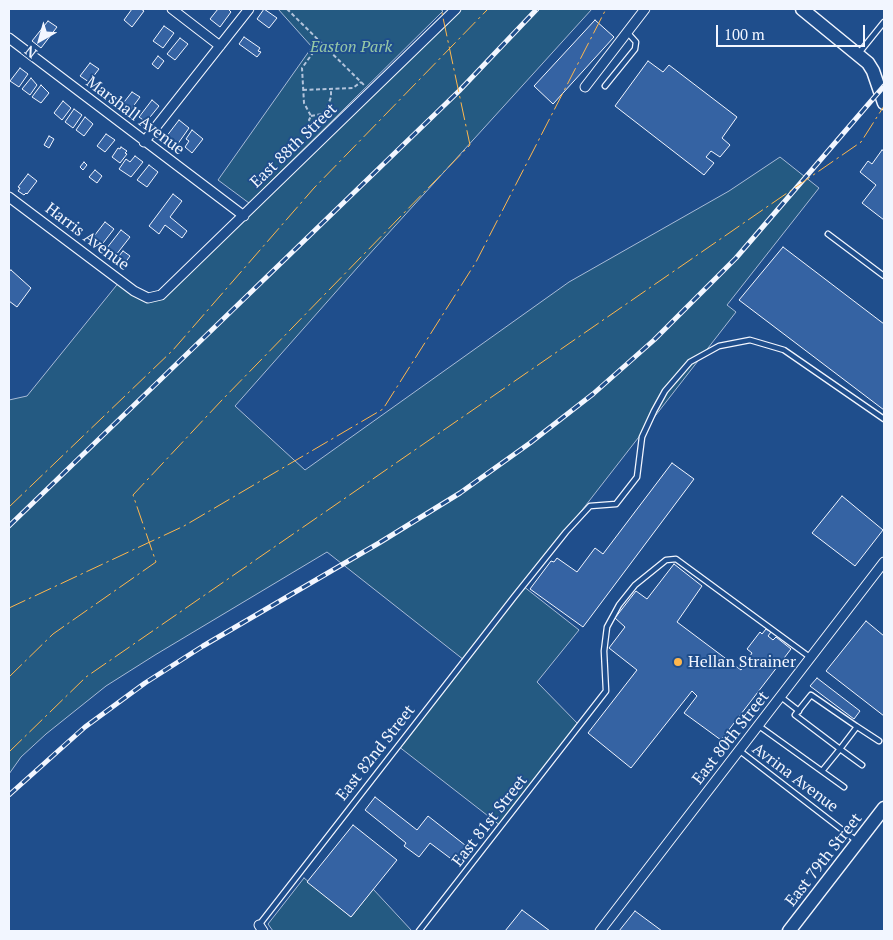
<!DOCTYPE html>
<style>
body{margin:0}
#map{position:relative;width:893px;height:940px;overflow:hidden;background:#1f4e8c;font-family:"PT Serif",serif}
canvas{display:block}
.frame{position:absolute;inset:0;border:10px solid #f2f6ff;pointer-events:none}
.north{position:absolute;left:15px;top:15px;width:50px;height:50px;-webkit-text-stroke:4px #1f4e8c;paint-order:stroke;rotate:218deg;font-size:14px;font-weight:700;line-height:20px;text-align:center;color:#f2f6ff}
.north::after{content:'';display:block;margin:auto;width:18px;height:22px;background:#f2f6ff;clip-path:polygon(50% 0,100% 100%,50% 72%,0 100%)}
.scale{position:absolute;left:716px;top:25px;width:149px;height:22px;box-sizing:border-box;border:2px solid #f2f6ff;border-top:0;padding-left:6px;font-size:15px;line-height:18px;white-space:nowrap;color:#f2f6ff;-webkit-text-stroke:4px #1f4e8c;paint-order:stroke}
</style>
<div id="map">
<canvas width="893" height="940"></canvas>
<div class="frame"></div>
<div class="north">N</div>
<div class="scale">100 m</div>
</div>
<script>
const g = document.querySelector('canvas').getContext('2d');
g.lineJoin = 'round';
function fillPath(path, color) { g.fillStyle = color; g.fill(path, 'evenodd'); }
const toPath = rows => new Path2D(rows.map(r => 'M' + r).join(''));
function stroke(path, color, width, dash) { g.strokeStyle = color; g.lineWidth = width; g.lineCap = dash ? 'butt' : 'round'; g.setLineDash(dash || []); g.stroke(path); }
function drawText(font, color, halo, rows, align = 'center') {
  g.font = font + ' "PT Serif",serif'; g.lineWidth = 4; g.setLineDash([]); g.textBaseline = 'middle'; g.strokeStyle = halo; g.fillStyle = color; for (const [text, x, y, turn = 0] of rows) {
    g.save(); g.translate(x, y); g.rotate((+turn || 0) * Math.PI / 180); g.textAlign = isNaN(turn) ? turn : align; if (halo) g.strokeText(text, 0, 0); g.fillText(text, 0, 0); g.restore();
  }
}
const green = toPath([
 [278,9,440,9,443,11,249,203,218,180,312,47,278,9],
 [456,9,592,9,365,259,235,406,305,470,569,282,729,191,780,157,819,188,727,305,736,312,523,586,579,630,537,682,580,726,501,826,398,746,464,660,327,552,155,655,106,686,46,734,21,757,9,774,9,400,27,396,120,281,148,298,162,295,456,9],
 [304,878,351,917,373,889,412,931,273,931,268,924,304,878]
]);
fillPath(green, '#245a82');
stroke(green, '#a8bbd7', 1);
const building = toPath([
 [132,9,141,9,144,11,132,27,124,20,132,9],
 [218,9,230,9,229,10,231,12,220,27,210,19,218,9],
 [264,9,277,18,269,28,257,19,264,9],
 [595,20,614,37,553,104,534,86,595,20],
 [48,21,57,27,41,48,32,41,48,21],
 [164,26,174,33,163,48,153,41,164,26],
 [244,37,260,48,258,51,261,52,257,57,239,44,244,37],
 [180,38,188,44,175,60,167,54,180,38],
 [158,56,164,61,158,69,152,64,158,56],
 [648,61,663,72,669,65,737,117,722,138,730,145,720,157,711,151,706,157,714,163,704,175,615,106,648,61],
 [90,63,99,69,89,82,80,76,90,63],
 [20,68,28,74,19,87,10,81,20,68],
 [31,78,37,85,30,95,22,89,31,78],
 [41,85,49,93,41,103,32,97,41,85],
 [132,92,140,97,129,112,121,106,132,92],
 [152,100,159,106,146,122,139,117,152,100],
 [63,101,71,108,62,120,54,113,63,101],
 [74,109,82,115,73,128,65,122,74,109],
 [85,117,93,124,84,136,76,130,85,117],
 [179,120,189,128,177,145,166,137,179,120],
 [192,130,203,139,192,153,185,147,189,141,186,139,192,130],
 [106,134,115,140,105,152,97,146,106,134],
 [49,136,54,139,49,148,44,145,49,136],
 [121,147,127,151,125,153,127,154,120,163,112,157,118,148,120,149,121,147],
 [882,150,884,151,884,220,862,203,876,185,860,172,868,161,872,164,882,150],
 [135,156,143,162,131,177,119,169,126,159,130,162,135,156],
 [84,162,87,165,83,170,80,167,84,162],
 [149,165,158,172,147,187,137,180,149,165],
 [95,170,102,176,97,183,89,177,95,170],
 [28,174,37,181,27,194,26,193,24,195,18,191,20,188,18,187,28,174],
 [173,194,182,201,170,217,187,231,182,238,165,225,159,234,149,226,173,194],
 [105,222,114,229,100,247,91,240,105,222],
 [121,230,130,237,112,260,103,253,121,230],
 [783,247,884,324,884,410,739,300,783,247],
 [123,251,130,256,122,267,115,261,123,251],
 [11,270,31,288,17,307,9,301,9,271,11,270],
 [672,463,694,479,583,627,530,589,551,561,554,562,557,558,577,572,595,548,603,554,672,463],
 [842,496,883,530,855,566,812,533,842,496],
 [674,564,702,586,677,622,741,670,752,653,747,649,760,632,762,634,766,629,771,632,768,636,773,640,776,637,791,649,721,740,684,713,697,696,692,691,631,768,588,733,637,670,609,648,625,627,615,618,636,591,647,599,674,564],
 [866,621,884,636,884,716,826,671,866,621],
 [817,678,860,711,854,719,810,686,817,678],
 [375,797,417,830,428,816,470,849,458,864,430,843,419,857,404,846,406,843,365,810,375,797],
 [353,825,397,860,351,917,307,882,353,825],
 [522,910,550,931,505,931,522,910],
 [635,911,662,931,619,931,635,911]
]);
fillPath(building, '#3563a3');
stroke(building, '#f2f6ff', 1);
const lane = toPath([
 [859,53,884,22],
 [605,86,635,49,636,42,627,32],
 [828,234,884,276],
 [781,697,799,711],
 [759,726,844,787],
 [856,726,879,741],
 [740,751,858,842],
 [822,771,840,749,856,728,856,726,811,695,795,715,840,749,862,765],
 [259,925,514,597,566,532,590,506,616,504,637,477,642,437,654,411,665,391,690,362,719,346,750,340,784,350,884,419],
 [419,931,606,691,604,651,607,627,619,605,635,585,666,560,676,559,811,658]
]);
const street = toPath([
 [172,9,220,46],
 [9,38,244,216],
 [585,87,645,9],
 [144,142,249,9],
 [9,197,134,291,148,298,161,295,456,9],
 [259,925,263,931],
 [600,931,884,562]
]);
const secondary = toPath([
 [802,9,868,63,873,71,884,103],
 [789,931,884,808]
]);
stroke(lane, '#f2f6ff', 7);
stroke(street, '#f2f6ff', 11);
stroke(secondary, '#f2f6ff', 15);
stroke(toPath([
 [287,9,365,86],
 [303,90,353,88,361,82],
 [311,116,322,114,327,108,331,97,331,90],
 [319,130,309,120,311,116,304,103,302,68,320,43]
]), '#b3c4dc', 2, [4, 2.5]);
stroke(lane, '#1f4e8c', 4.5);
stroke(street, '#1f4e8c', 9);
stroke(secondary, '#1f4e8c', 12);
const rail = toPath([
 [9,526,459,91,537,9],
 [9,795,85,727,145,683,203,646,379,543,460,493,530,443,593,394,654,340,736,258,884,86]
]);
stroke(rail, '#f2f6ff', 5);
stroke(rail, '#1f4e8c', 3, [9]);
stroke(toPath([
 [9,507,173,350,314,188,488,9],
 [9,608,184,526,383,409,476,262,606,9],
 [9,677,53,634,156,562,133,495,222,400,470,145,442,13,446,9],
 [9,752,86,677,861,142,884,106]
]), '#ffb74d', 1, [18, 4, 2.5, 4]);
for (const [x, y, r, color] of [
 [678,662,5,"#ffb74d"]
]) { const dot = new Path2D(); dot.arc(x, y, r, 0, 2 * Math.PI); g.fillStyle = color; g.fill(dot); stroke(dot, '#1f4e8c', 2); }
drawText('italic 16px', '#97c8a6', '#1f4e8c', [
 ["Easton Park",351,47]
]);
drawText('16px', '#f2f6ff', '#1f4e8c', [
 ["Marshall Avenue",135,116,37],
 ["East 88th Street",294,146,-44],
 ["Harris Avenue",87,237,37],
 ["East 80th Street",731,738,-52],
 ["East 82nd Street",376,753,-52],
 ["Avrina Avenue",795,778,37],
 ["East 81st Street",490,821,-52],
 ["East 79th Street",824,860,-52]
]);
drawText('16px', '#f2f6ff', '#1f4e8c', [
 ["Hellan Strainer",688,662]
], 'left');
</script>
